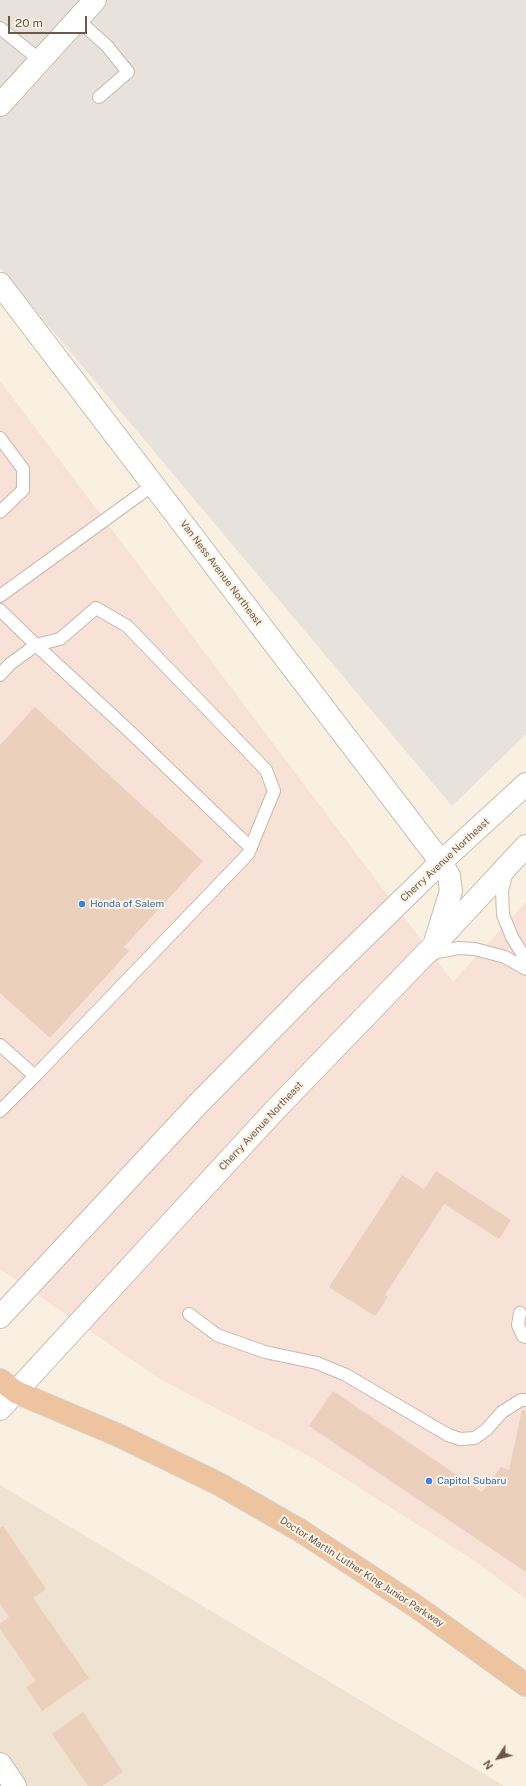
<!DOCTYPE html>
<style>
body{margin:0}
#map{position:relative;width:526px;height:1786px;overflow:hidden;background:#f9f0e2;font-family:"Public Sans",sans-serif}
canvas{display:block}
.north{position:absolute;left:478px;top:1738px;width:40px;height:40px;-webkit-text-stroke:3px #fcf4e7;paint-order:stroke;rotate:235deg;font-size:11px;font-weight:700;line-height:16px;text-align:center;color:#6d584c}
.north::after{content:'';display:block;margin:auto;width:14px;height:18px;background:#6d584c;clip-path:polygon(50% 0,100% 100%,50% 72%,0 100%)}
.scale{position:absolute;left:8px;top:16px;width:79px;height:18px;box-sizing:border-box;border:2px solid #6d584c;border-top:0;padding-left:5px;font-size:12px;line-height:14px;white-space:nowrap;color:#6d584c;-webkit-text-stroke:3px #fcf4e7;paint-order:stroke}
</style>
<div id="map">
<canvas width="526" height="1786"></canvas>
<div class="north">N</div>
<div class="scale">20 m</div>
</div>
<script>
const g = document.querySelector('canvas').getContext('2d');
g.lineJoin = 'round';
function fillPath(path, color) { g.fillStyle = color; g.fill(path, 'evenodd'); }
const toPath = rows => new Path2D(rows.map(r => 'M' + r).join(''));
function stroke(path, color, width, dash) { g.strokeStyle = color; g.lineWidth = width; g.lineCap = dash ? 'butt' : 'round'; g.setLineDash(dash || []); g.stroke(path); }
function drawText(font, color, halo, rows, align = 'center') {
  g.font = font + ' "Public Sans",sans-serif'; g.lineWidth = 4; g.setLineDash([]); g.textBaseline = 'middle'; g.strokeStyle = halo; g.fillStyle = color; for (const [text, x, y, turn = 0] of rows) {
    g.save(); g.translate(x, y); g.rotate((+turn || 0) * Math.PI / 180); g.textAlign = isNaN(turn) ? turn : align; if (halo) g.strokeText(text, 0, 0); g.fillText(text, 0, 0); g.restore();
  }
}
fillPath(toPath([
 [0,1485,504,1786,0,1786]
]), '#efe2d1');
fillPath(toPath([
 [0,381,453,982,526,902,526,1599,472,1559,311,1457,163,1381,0,1269]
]), '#f8e1d7');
fillPath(toPath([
 [0,0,526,0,526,734,452,806,0,268]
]), '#e8e2dc');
fillPath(toPath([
 [35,707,203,861,124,947,129,951,50,1038,0,993,0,745],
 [436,1171,511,1220,499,1239,444,1204,385,1295,388,1297,375,1316,329,1287,402,1175,424,1189],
 [333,1391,482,1492,501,1467,509,1470,522,1410,526,1411,526,1572,309,1426],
 [3,1526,46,1589,33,1598,89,1678,42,1711,26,1687,36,1681,0,1629,0,1624,9,1617,0,1604,0,1528],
 [83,1712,123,1772,102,1786,88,1786,52,1734]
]), '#ebd0bd');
const service = toPath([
 [77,19,107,46,128,72,99,97],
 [0,28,40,60],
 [0,438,23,469,23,490,0,512],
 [0,596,153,485],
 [0,610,36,645,60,639,96,608,127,626,266,770,274,791,248,854,35,1076],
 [0,675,10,664,36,645,127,729,251,848],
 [507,871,502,891,503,915,512,937,526,960],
 [429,957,437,952,459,948,475,949,505,957,526,969],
 [0,1045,35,1076,0,1111],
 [520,1313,518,1325,523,1336,526,1337],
 [189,1314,217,1335,265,1352,317,1363,346,1375,448,1435,460,1439,475,1438,487,1429,502,1412,521,1400,526,1400]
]);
const minor = toPath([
 [0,105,95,0],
 [0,284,441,862],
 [0,1764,15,1786]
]);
const secondary = toPath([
 [436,939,451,891,449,876,441,862],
 [0,1317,198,1104,310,990,441,862,526,784],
 [0,1409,275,1110,435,944,526,846]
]);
const trunk = toPath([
 [0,1380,16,1392,120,1436,219,1484,301,1531,417,1607,526,1685]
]);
stroke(service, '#c8b8ab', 14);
stroke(minor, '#c8b8ab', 24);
stroke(secondary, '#cdbaab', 24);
stroke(trunk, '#d6d0cd', 24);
stroke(service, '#fff', 12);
stroke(minor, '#fff', 22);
stroke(secondary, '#fff', 22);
stroke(trunk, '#eec4a0', 22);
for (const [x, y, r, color] of [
 [82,904,4,"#3f7fe0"],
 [429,1481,4,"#3f7fe0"]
]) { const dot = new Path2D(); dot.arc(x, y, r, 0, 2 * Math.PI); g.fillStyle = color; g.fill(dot); stroke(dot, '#fcf4e7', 1.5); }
drawText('10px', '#6d584c', '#fcf4e7', [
 ["Van Ness Avenue Northeast",221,573,53],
 ["Cherry Avenue Northeast",445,860,-43],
 ["Cherry Avenue Northeast",261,1126,-47],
 ["Doctor Martin Luther King Junior Parkway",362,1572,33]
]);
drawText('10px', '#366cbe', '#fcf4e7', [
 ["Honda of Salem",90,904],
 ["Capitol Subaru",437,1481]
], 'left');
</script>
